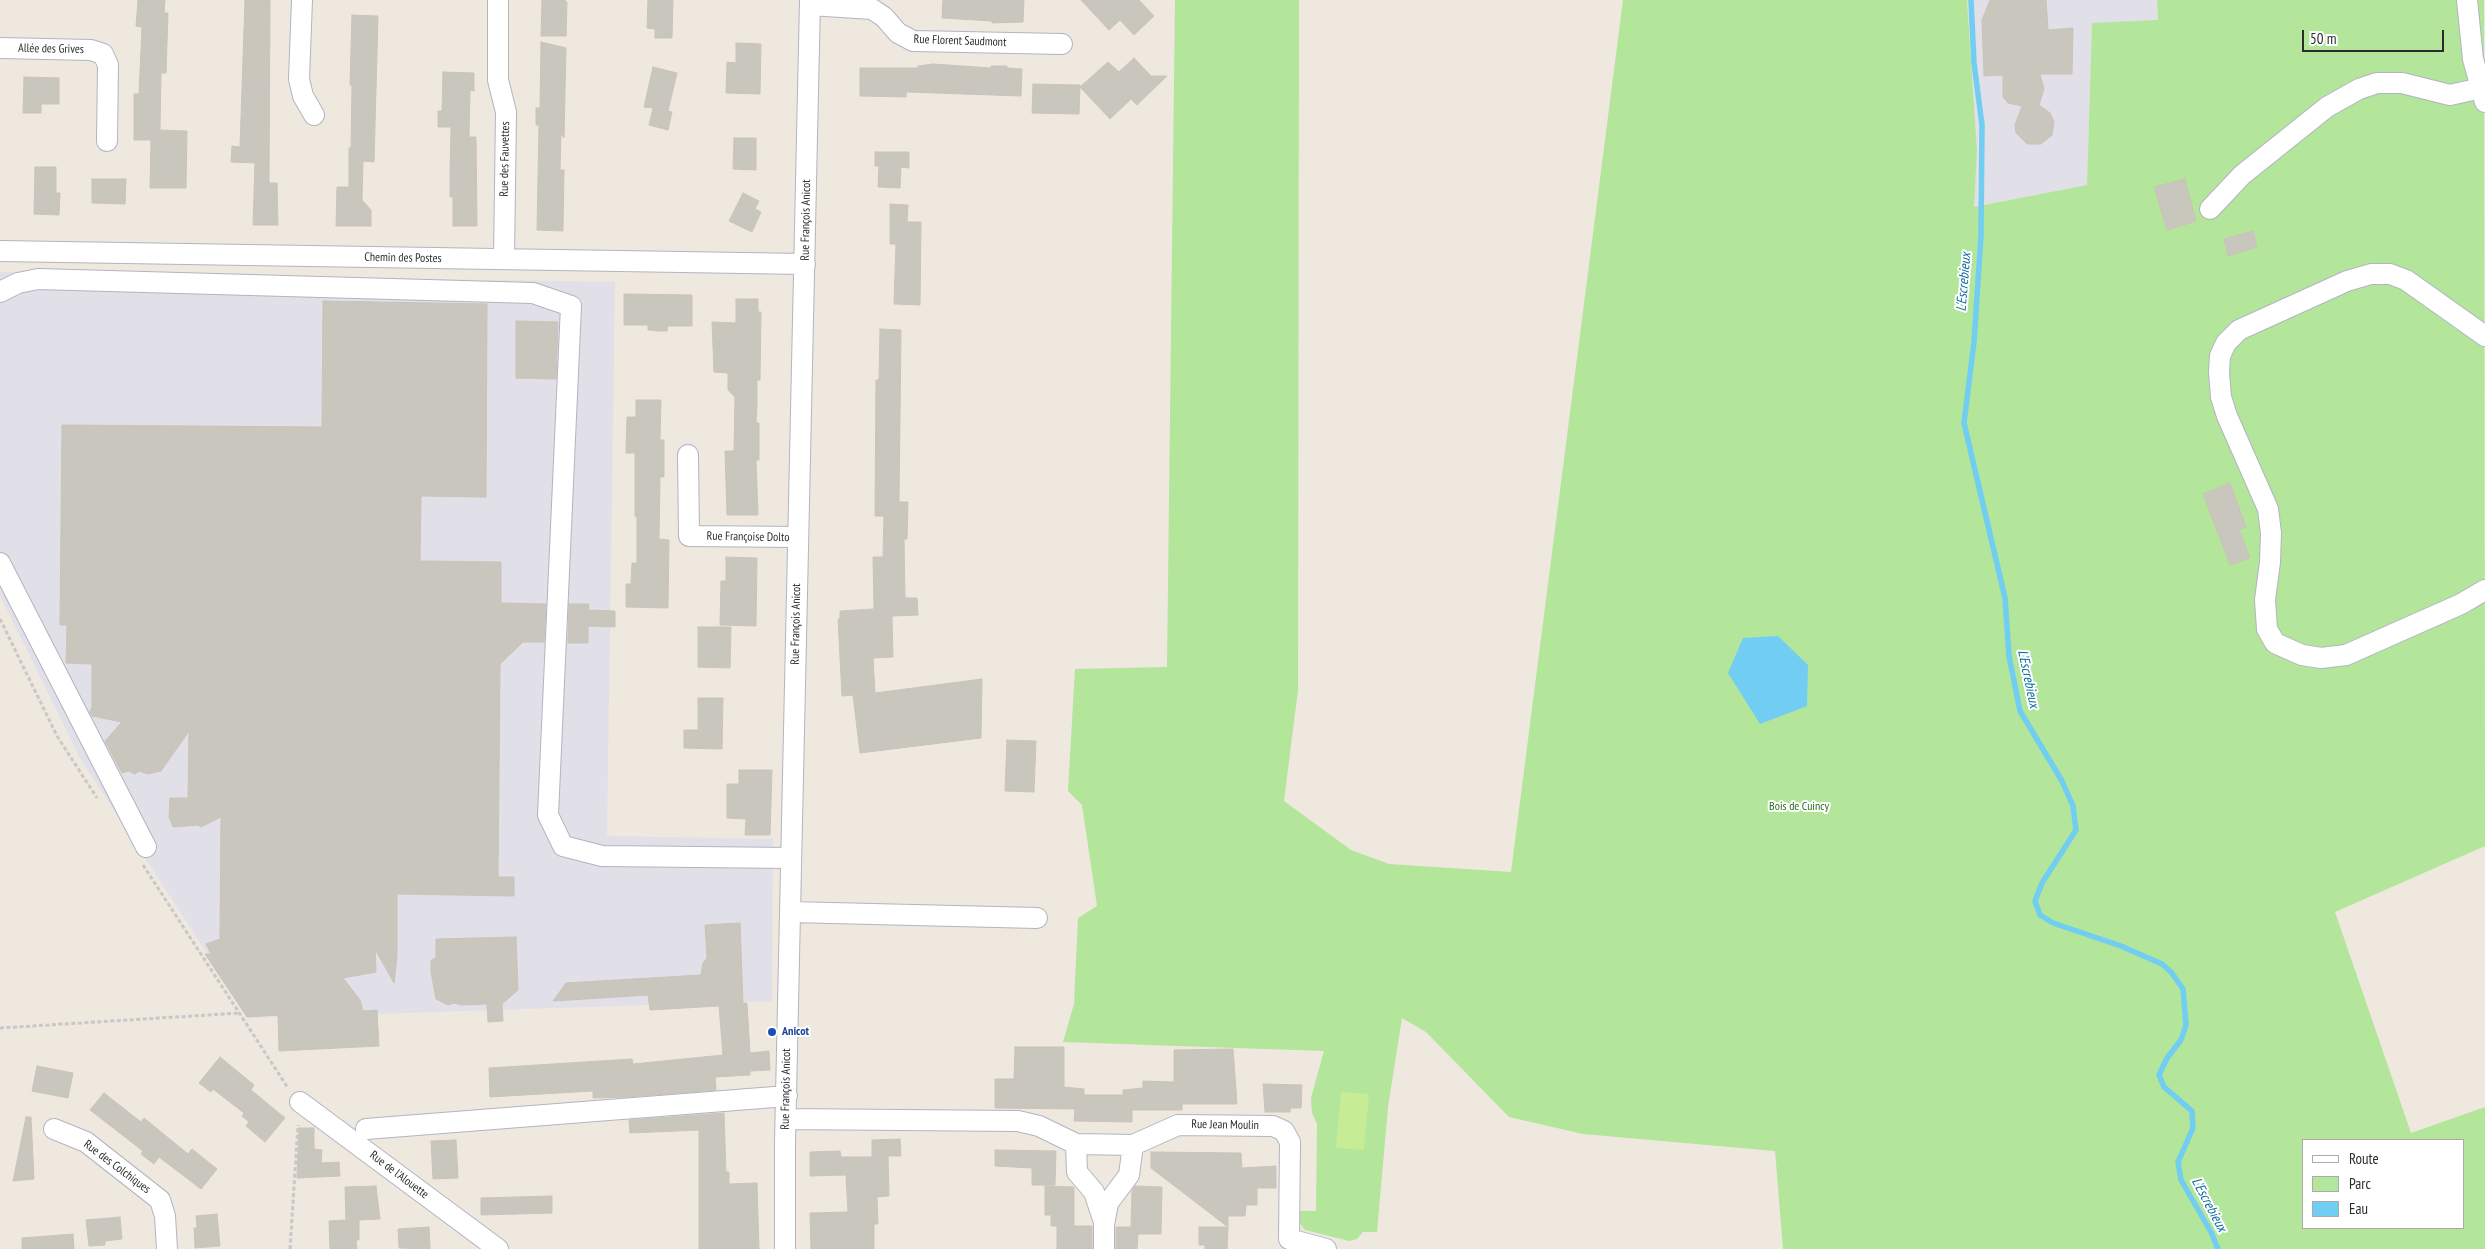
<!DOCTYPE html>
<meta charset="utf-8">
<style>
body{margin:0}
#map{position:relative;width:2485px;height:1249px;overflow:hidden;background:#eee8df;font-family:"PT Sans Narrow",sans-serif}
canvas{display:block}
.legend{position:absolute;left:2302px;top:1139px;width:162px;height:90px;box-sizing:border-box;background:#fff;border:1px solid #ababab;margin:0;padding:6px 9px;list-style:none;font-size:15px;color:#2c2c2c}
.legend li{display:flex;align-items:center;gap:10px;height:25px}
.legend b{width:25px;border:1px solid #ababab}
.scale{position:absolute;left:2302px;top:30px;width:142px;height:22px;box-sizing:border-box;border:2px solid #2c2c2c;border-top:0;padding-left:6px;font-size:15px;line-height:18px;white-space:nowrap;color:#2c2c2c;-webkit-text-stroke:4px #fff;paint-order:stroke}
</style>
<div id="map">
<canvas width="2485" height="1249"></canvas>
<ul class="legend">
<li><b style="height:6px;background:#fff"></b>Route</li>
<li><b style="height:14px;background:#b3e59b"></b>Parc</li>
<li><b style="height:14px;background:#71cdf1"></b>Eau</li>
</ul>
<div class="scale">50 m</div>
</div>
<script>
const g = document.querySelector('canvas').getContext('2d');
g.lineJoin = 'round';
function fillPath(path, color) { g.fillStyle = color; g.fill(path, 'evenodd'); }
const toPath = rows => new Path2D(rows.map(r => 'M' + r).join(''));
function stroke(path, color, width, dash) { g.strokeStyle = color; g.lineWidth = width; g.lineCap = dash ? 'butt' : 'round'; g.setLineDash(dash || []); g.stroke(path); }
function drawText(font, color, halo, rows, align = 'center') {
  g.font = font + ' "PT Sans Narrow",sans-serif'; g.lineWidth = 4; g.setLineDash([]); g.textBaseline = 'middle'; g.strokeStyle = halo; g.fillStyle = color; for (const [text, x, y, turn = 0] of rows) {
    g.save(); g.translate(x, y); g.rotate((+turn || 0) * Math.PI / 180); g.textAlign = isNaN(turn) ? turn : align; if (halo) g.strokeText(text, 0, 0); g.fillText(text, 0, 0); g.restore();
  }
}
fillPath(toPath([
 [1967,0,2157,0,2158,20,2092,24,2087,185,1974,207,1977,150],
 [0,272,615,282,607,836,773,839,772,1001,249,1018,80,758,0,595]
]), '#e1dfe7');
fillPath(toPath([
 [1175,0,1299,0,1298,690,1284,801,1351,850,1389,864,1511,872,1623,0,1967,0,1977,150,1974,207,2087,185,2092,23,2158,20,2157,0,2484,0,2485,846,2335,912,2411,1133,2485,1107,2485,1249,1783,1249,1775,1151,1583,1134,1509,1117,1426,1032,1402,1018,1388,1107,1377,1232,1363,1232,1357,1239,1349,1241,1305,1230,1300,1223,1300,1211,1316,1211,1317,1124,1312,1113,1311,1098,1324,1051,1063,1042,1074,1004,1078,918,1097,906,1082,805,1068,791,1075,669,1167,667],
 [2304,1140,2464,1140,2464,1228,2304,1228]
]), '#b3e59b');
fillPath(toPath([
 [1341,1092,1369,1094,1364,1150,1336,1148]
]), '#c7ec96');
fillPath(toPath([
 [1778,636,1808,665,1807,706,1760,724,1728,673,1743,638]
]), '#71cdf1');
stroke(toPath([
 [1971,0,1974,63,1982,125,1981,236,1974,342,1964,423,2005,598,2009,656,2020,711,2062,781,2073,806,2076,830,2042,883,2035,901,2040,915,2053,923,2121,946,2162,964,2171,972,2183,989,2186,1025,2181,1040,2167,1058,2159,1075,2164,1087,2192,1111,2193,1128,2178,1162,2181,1180,2211,1232,2218,1249]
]), '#71cdf1', 5.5);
const building = toPath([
 [138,0,165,0,164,13,168,13,166,73,161,73,160,130,187,131,186,188,150,188,151,140,134,140,134,94,139,94,142,27,136,26,138,0],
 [245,0,270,0,269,183,277,183,278,225,253,225,255,163,231,162,232,146,240,147,245,0],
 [542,0,564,0,567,2,566,36,541,36,542,0],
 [648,0,673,0,672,38,655,38,655,29,647,28,648,0],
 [943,0,1024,0,1023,22,992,23,992,21,942,18,943,0],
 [1081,0,1139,0,1154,16,1134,35,1120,20,1109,30,1081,0],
 [1990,0,2046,0,2048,30,2073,28,2072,74,2040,74,2044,89,2039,105,2050,113,2054,122,2052,135,2041,144,2027,144,2016,133,2015,125,2022,106,2008,103,2003,97,2003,75,1984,76,1982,20,1990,0],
 [352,15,378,16,374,162,363,161,362,200,371,210,371,226,336,226,337,187,349,187,349,148,351,148,352,85,350,85,352,15],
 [541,42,566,48,564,138,561,133,560,170,564,170,563,231,537,230,539,125,536,125,536,108,540,108,541,42],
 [736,43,761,44,760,94,726,93,727,62,736,63,736,43],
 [1134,58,1151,76,1167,76,1137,105,1131,99,1110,119,1080,87,1108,62,1119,72,1134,58],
 [933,64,991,68,991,66,1007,66,1007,68,1022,69,1021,96,906,92,906,97,860,96,860,68,918,68,918,66,933,64],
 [653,67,677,73,668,111,672,112,668,130,649,125,653,108,644,107,653,67],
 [443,72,474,73,474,91,470,90,469,137,476,137,477,226,453,226,453,197,450,197,450,177,451,127,438,127,438,111,442,111,443,72],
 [24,77,59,78,59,104,41,104,41,113,23,113,24,77],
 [1033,84,1080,85,1079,114,1032,113,1033,84],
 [734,138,756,138,756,170,733,169,734,138],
 [875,152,909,152,909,168,901,167,900,188,878,187,879,166,875,166,875,152],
 [35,167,56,167,56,193,60,193,59,215,34,214,35,167],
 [92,179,126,179,125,204,92,203,92,179],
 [2185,179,2196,221,2167,230,2154,187,2185,179],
 [743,193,759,201,755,209,761,212,752,232,729,221,743,193],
 [890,204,908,205,907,222,921,222,920,305,894,304,896,244,890,244,890,204],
 [2253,231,2257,247,2228,256,2224,239,2253,231],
 [624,294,692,295,692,326,668,326,667,331,658,331,648,330,648,325,624,325,624,294],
 [736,299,758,299,758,312,761,312,760,380,757,380,757,404,756,423,759,423,759,460,756,460,758,515,727,515,725,451,734,451,735,397,728,390,728,373,714,372,712,322,736,323,736,299],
 [323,301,487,304,486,497,421,496,420,561,501,562,501,603,546,604,544,642,523,642,500,664,498,877,514,877,514,896,397,894,397,956,394,983,375,949,376,972,343,978,360,1000,363,1011,377,1010,379,1046,279,1051,278,1015,247,1017,205,954,211,954,206,944,220,939,221,817,201,827,198,825,173,827,169,817,170,798,188,798,189,731,161,771,148,774,139,771,135,774,129,771,122,773,105,741,122,722,92,716,90,712,92,707,92,664,66,663,67,625,60,625,62,425,322,427,323,301],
 [516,321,558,322,556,379,516,378,516,321],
 [880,329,901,330,899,502,908,502,907,539,904,539,905,598,917,598,918,615,892,616,893,657,873,658,875,693,982,679,981,738,860,753,853,695,842,696,838,619,840,619,840,611,874,609,873,557,883,557,884,516,875,516,876,380,879,380,880,329],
 [636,400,661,400,660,440,664,440,664,477,660,477,659,539,669,540,668,608,626,607,626,584,631,584,632,563,637,563,637,517,635,516,635,453,626,453,627,417,636,417,636,400],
 [2230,483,2246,527,2239,530,2250,558,2230,565,2203,494,2230,483],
 [726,557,757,558,756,626,720,625,721,581,726,581,726,557],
 [569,604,589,604,588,610,615,611,615,627,588,626,588,643,568,643,569,604],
 [698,627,731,627,730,668,698,667,698,627],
 [698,698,723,698,722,749,684,748,684,730,698,730,698,698],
 [1007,740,1036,741,1034,792,1005,791,1007,740],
 [739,770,772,770,770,835,745,835,746,819,727,818,727,784,739,784,739,770],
 [740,923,743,1003,747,1003,750,1053,769,1051,770,1070,750,1071,750,1075,715,1077,716,1090,628,1097,593,1098,593,1091,490,1097,489,1068,632,1059,633,1064,723,1055,719,1006,650,1010,648,995,553,1001,566,983,701,975,703,963,707,958,705,925,740,923],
 [516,937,518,990,502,1004,503,1021,488,1022,487,1004,461,1005,454,1003,448,1005,436,999,431,972,431,961,436,957,436,939,516,937],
 [1015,1047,1064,1047,1064,1087,1084,1089,1084,1095,1123,1095,1123,1090,1143,1088,1143,1081,1174,1082,1174,1050,1233,1049,1237,1104,1182,1104,1182,1110,1132,1110,1132,1122,1074,1121,1075,1109,995,1108,995,1079,1014,1079,1015,1047],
 [220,1057,254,1085,251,1090,285,1118,265,1142,246,1126,249,1122,242,1116,244,1113,213,1089,211,1092,199,1083,220,1057],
 [37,1066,73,1073,68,1098,32,1091,37,1066],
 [1263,1084,1302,1085,1301,1108,1290,1108,1290,1112,1265,1112,1263,1084],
 [104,1093,141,1122,144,1118,188,1154,192,1149,217,1169,201,1189,159,1157,154,1164,141,1154,143,1151,90,1110,104,1093],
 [724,1113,726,1172,729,1172,729,1184,757,1183,759,1249,699,1249,699,1130,630,1133,629,1120,724,1113],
 [26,1117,31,1117,34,1179,13,1181,26,1117],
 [299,1128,314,1128,314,1149,322,1150,321,1163,339,1162,340,1176,297,1178,299,1128],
 [900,1139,901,1156,888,1156,889,1196,877,1197,878,1224,874,1224,874,1249,811,1249,810,1213,848,1212,846,1175,810,1176,810,1152,840,1151,841,1157,872,1157,872,1140,900,1139],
 [456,1140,458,1178,433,1179,431,1141,456,1140],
 [995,1150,1056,1151,1055,1185,1032,1185,1032,1168,995,1166,995,1150],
 [1151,1152,1241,1153,1242,1168,1276,1166,1276,1188,1257,1188,1257,1205,1246,1205,1245,1216,1228,1216,1228,1227,1151,1168,1151,1152],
 [376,1186,380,1219,359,1220,359,1240,356,1240,357,1249,330,1249,329,1221,346,1220,345,1187,376,1186],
 [1045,1186,1074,1187,1074,1226,1092,1226,1092,1249,1057,1249,1057,1226,1051,1226,1051,1215,1045,1215,1045,1186],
 [1135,1186,1162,1187,1161,1234,1138,1234,1137,1249,1116,1249,1116,1227,1131,1227,1132,1191,1135,1186],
 [552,1196,552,1213,481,1215,481,1198,552,1196],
 [217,1214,220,1246,195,1248,194,1228,197,1228,196,1216,217,1214],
 [120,1217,122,1239,105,1241,105,1245,89,1246,86,1220,120,1217],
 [429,1227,430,1249,399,1248,398,1229,429,1227],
 [1199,1227,1228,1227,1227,1249,1205,1249,1205,1245,1199,1245,1199,1227],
 [73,1234,74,1249,22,1249,22,1238,73,1234]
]);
fillPath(building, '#c9c6bd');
stroke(building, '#cac4b8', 1);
const minor = toPath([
 [302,0,299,79,303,96,314,115],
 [498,0,498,80,506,112,504,259],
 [2467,0,2473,59,2485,102],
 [810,5,872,9,884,17,898,33,913,41,1062,44],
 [0,48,91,50,103,54,108,65,107,141],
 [2210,209,2242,175,2327,107,2359,89,2377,83,2402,83,2450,95,2481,88],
 [0,251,805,264],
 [0,292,18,283,38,279,533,293,571,306,548,815,563,846,602,856,791,858],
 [2485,336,2406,280,2390,274,2371,274,2347,281,2239,330,2226,343,2220,356,2219,372,2221,397,2227,416,2268,509,2271,533,2270,562,2265,600,2267,629,2275,643,2302,655,2321,658,2346,655,2461,604,2485,590],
 [688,455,689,536,798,537],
 [0,563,146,847],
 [790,912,1037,918],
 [300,1102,498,1249],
 [786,1119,1018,1121,1039,1126,1076,1144,1133,1145,1178,1125,1273,1126,1284,1131,1290,1142,1289,1239,1326,1249],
 [54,1129,86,1142,160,1200,165,1216,167,1249],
 [366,1129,787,1096],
 [1076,1144,1077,1172,1094,1192,1104,1222],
 [785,1249,785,1141,810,0],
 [1104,1249,1104,1225,1108,1203,1129,1175,1133,1145]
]);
stroke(minor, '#b2b5c0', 22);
stroke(toPath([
 [0,619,57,736,97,798],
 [143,865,288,1088],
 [0,1028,240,1013],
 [290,1249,298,1125]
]), '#c8c8c8', 3, [4, 2.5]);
stroke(minor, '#fff', 20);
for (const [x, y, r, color] of [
 [772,1032,5,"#1a4fb4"]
]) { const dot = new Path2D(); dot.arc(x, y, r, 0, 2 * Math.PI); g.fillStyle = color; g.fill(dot); stroke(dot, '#fff', 2); }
drawText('12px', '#2c2c2c', '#fff', [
 ["Rue Florent Saudmont",960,41,2],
 ["Allée des Grives",51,49,1],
 ["Rue des Fauvettes",505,159,-89],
 ["Rue François Anicot",806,220,-89],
 ["Chemin des Postes",403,258,1],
 ["Rue Françoise Dolto",748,537,1],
 ["Rue François Anicot",796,624,-89],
 ["Rue François Anicot",786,1089,-89],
 ["Rue Jean Moulin",1225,1125,1],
 ["Rue des Colchiques",117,1167,37],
 ["Rue de l'Alouette",399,1175,37]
]);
drawText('12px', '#296c19', '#fff', [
 ["Bois de Cuincy",1799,807]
]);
drawText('bold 12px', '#164399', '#fff', [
 ["Anicot",782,1032]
], 'left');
drawText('italic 14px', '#0b6ca2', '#fff', [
 ["L'Escrebieux",1964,282,-85],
 ["L'Escrebieux",2028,679,78],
 ["L'Escrebieux",2209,1205,62]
]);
</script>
